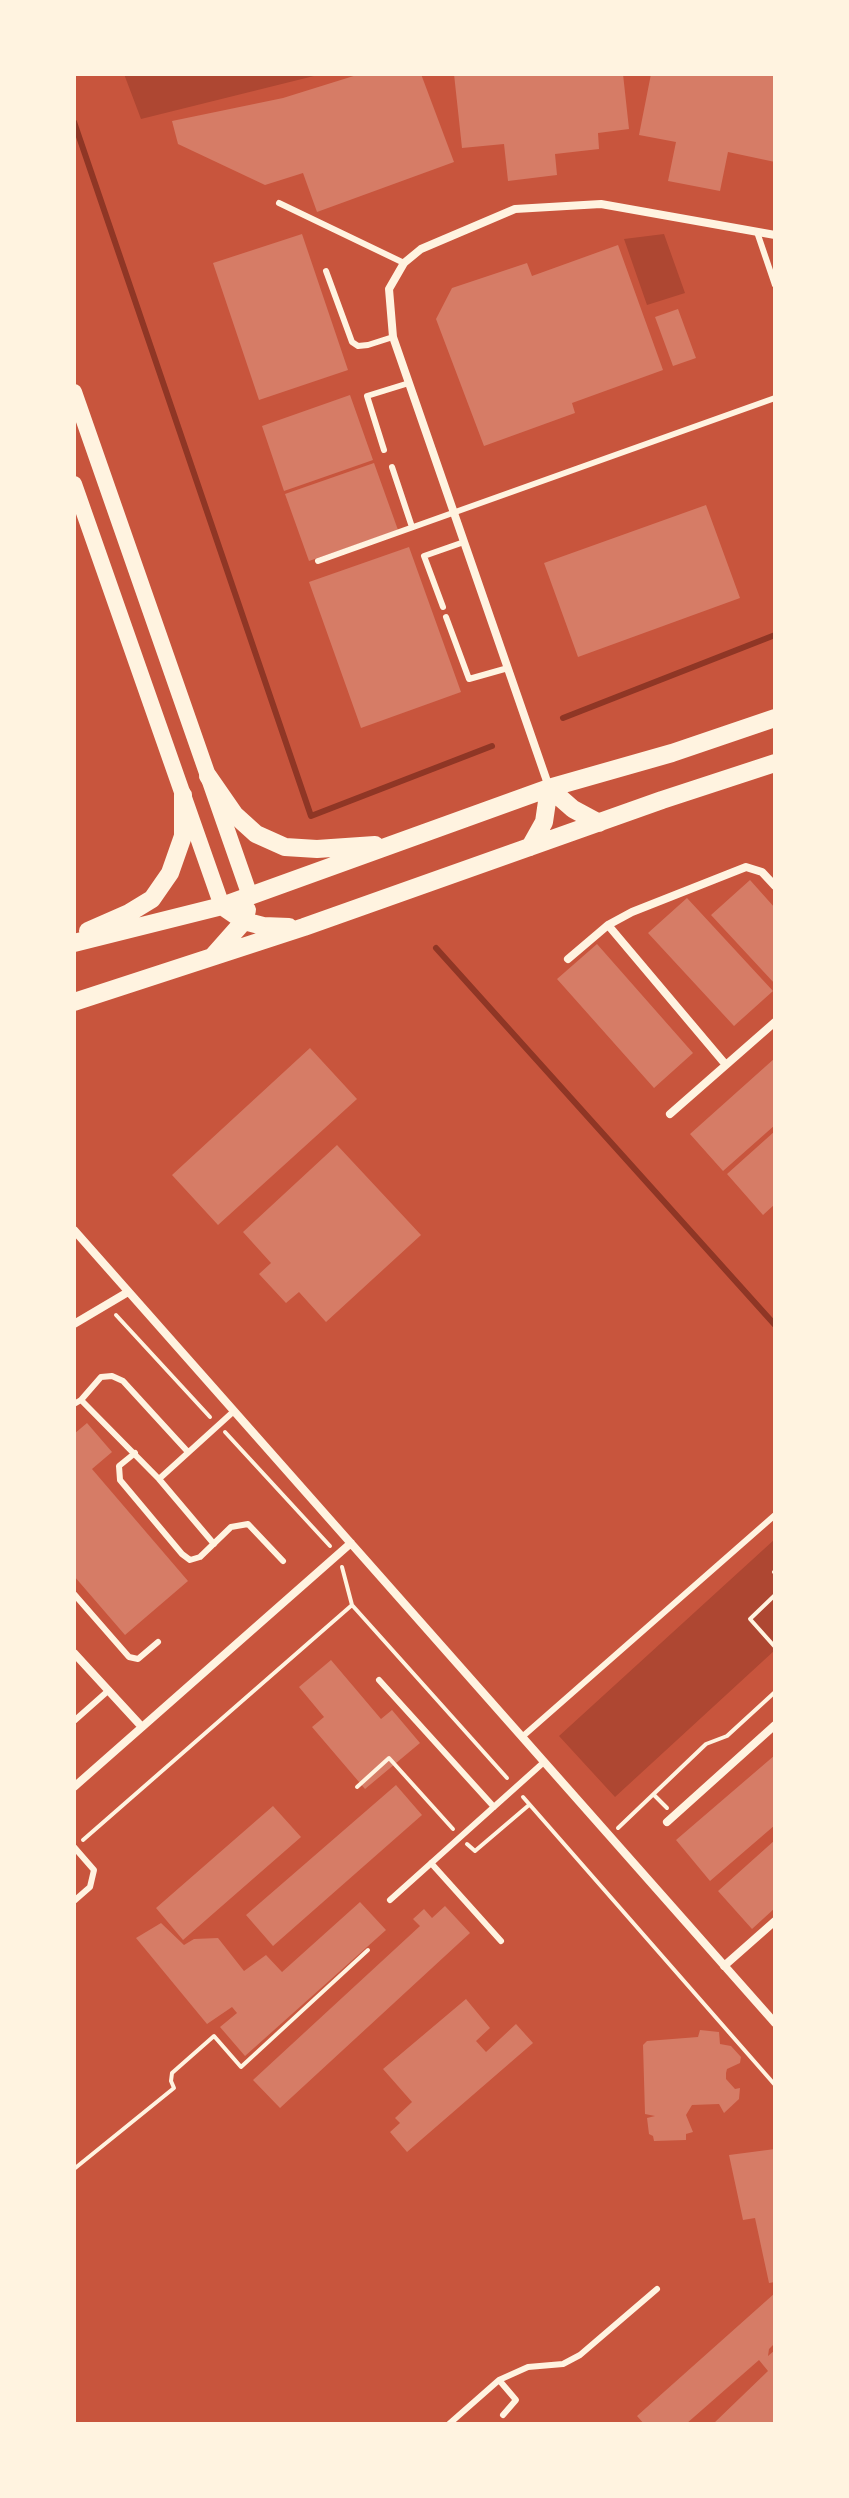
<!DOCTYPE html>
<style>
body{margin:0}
#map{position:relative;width:849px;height:2498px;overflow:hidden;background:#c8553d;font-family:"Noto Sans",sans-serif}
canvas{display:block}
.frame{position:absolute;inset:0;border:76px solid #fff3e0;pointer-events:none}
</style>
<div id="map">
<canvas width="849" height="2498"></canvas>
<div class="frame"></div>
</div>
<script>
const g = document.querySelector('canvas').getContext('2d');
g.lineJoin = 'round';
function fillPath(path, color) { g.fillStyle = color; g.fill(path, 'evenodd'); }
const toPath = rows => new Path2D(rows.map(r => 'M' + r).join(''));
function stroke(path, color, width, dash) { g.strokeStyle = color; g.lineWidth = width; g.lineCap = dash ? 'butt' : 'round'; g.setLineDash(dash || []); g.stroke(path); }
fillPath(toPath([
 [124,74,322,74,141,119],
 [664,234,685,293,647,305,624,239],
 [775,1539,775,1650,615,1797,559,1736]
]), '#ae4732');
stroke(toPath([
 [74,122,311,816,492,746],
 [563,718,775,635],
 [436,948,775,1325]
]), '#8f3625', 6);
fillPath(toPath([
 [360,74,421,74,454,162,317,212,303,173,265,185,178,144,172,121,283,98],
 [454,74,623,74,629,129,598,133,599,149,555,154,557,175,508,181,504,144,462,148],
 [651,74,775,74,775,162,728,152,720,191,668,181,676,142,639,135],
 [302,234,348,370,259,400,213,263],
 [618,245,663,370,572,403,575,413,484,446,436,319,452,288,527,263,532,276],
 [678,309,696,358,673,366,655,317],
 [350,395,373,460,284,491,262,426],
 [374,463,398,530,309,561,285,494],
 [706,505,740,598,578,657,544,563],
 [409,547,461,692,361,728,309,582],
 [750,880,775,908,775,984,711,915],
 [687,898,773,991,734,1026,648,933],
 [597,944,693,1053,654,1088,557,979],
 [310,1048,357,1099,218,1225,172,1175],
 [775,1058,775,1125,723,1171,690,1134],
 [775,1131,775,1204,763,1215,727,1174],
 [337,1145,421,1235,326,1322,299,1292,286,1303,259,1274,271,1263,243,1232],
 [87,1423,112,1452,92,1469,188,1581,125,1635,74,1576,74,1434],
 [331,1660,381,1719,392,1710,420,1743,365,1789,312,1727,324,1717,299,1687],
 [775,1755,775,1825,710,1881,676,1840],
 [396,1785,422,1815,273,1946,246,1915],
 [273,1806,301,1837,183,1940,156,1908],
 [775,1840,775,1908,752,1929,718,1891],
 [360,1902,386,1930,245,2056,220,2027,237,2013,232,2007,207,2024,136,1938,161,1923,184,1945,194,1939,218,1938,244,1971,266,1955,282,1972],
 [445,1906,470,1933,280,2108,253,2080,420,1926,413,1919,424,1909,432,1918],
 [466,1999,490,2028,476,2041,486,2052,516,2024,533,2043,407,2152,390,2132,400,2123,395,2118,412,2102,383,2069],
 [700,2030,719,2032,720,2044,731,2046,741,2057,740,2063,727,2069,726,2073,726,2079,735,2089,740,2088,739,2099,724,2113,719,2104,692,2105,686,2115,693,2132,686,2134,686,2140,654,2141,653,2136,649,2134,647,2118,655,2116,645,2114,643,2045,647,2041,698,2037],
 [775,2149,775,2282,769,2283,755,2218,743,2220,729,2155],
 [775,2293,775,2343,769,2349,768,2356,775,2350,775,2424,713,2424,768,2371,759,2360,686,2424,644,2424,637,2416]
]), '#d67c66');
stroke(toPath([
 [116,1315,210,1417],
 [225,1432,330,1546],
 [342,1567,352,1605,507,1778],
 [774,1572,775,1573],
 [775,1595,750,1619,775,1647],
 [357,1787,389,1758,453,1829],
 [654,1795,667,1808],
 [523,1797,775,2085],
 [618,1828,706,1744,727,1736,775,1692],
 [83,1840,352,1605],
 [467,1844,475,1851,529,1805],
 [74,2169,174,2088,171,2081,172,2073,214,2036,241,2067,368,1950]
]), '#fff3e0', 4);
stroke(toPath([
 [279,203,404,263],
 [757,232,775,285],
 [326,271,352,342,358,346,368,345,393,337],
 [384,450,367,396,409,383],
 [392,467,412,527],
 [318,561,775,398],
 [443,607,424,556,464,542],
 [446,617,469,679,508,668],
 [81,1400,159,1479],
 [74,1404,81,1400,101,1377,112,1376,123,1381,188,1452],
 [135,1453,119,1466,120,1480,182,1554,190,1560,200,1557,231,1527,248,1524,283,1561],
 [214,1544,159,1479,234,1411],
 [74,1594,129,1657,138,1659,158,1642],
 [379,1680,494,1807],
 [74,1721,109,1690],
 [522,1737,775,1515],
 [74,1847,94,1870,90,1887,74,1901],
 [431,1863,501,1941],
 [390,1900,544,1762],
 [499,2380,516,2400,503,2415],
 [449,2424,499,2380,528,2367,563,2364,580,2355,657,2289]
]), '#fff3e0', 6);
stroke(toPath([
 [549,787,393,337,389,289,404,263,421,249,515,209,601,204,775,235],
 [608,925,726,1065],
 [568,959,608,925,632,912,746,867,762,872,775,886],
 [670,1114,775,1022],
 [74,1230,775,2023],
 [74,1324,128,1292],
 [74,1653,142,1727],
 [74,1787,351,1543],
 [667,1822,775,1725],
 [724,1966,775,1921]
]), '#fff3e0', 8);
stroke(toPath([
 [74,392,250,896],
 [74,484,222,906]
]), '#fff3e0', 16);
stroke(toPath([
 [208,776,235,815,256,834,285,847,317,849,375,845],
 [549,788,573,809,599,823],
 [530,847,544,822,549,788],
 [222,906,244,921,263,926,289,927],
 [88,931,129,913,152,899,170,873,183,836,183,795],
 [74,943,222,906,549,788,672,753,775,718],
 [213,956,244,921,247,910],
 [74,1002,304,927,662,800,775,763]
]), '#fff3e0', 18);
</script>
